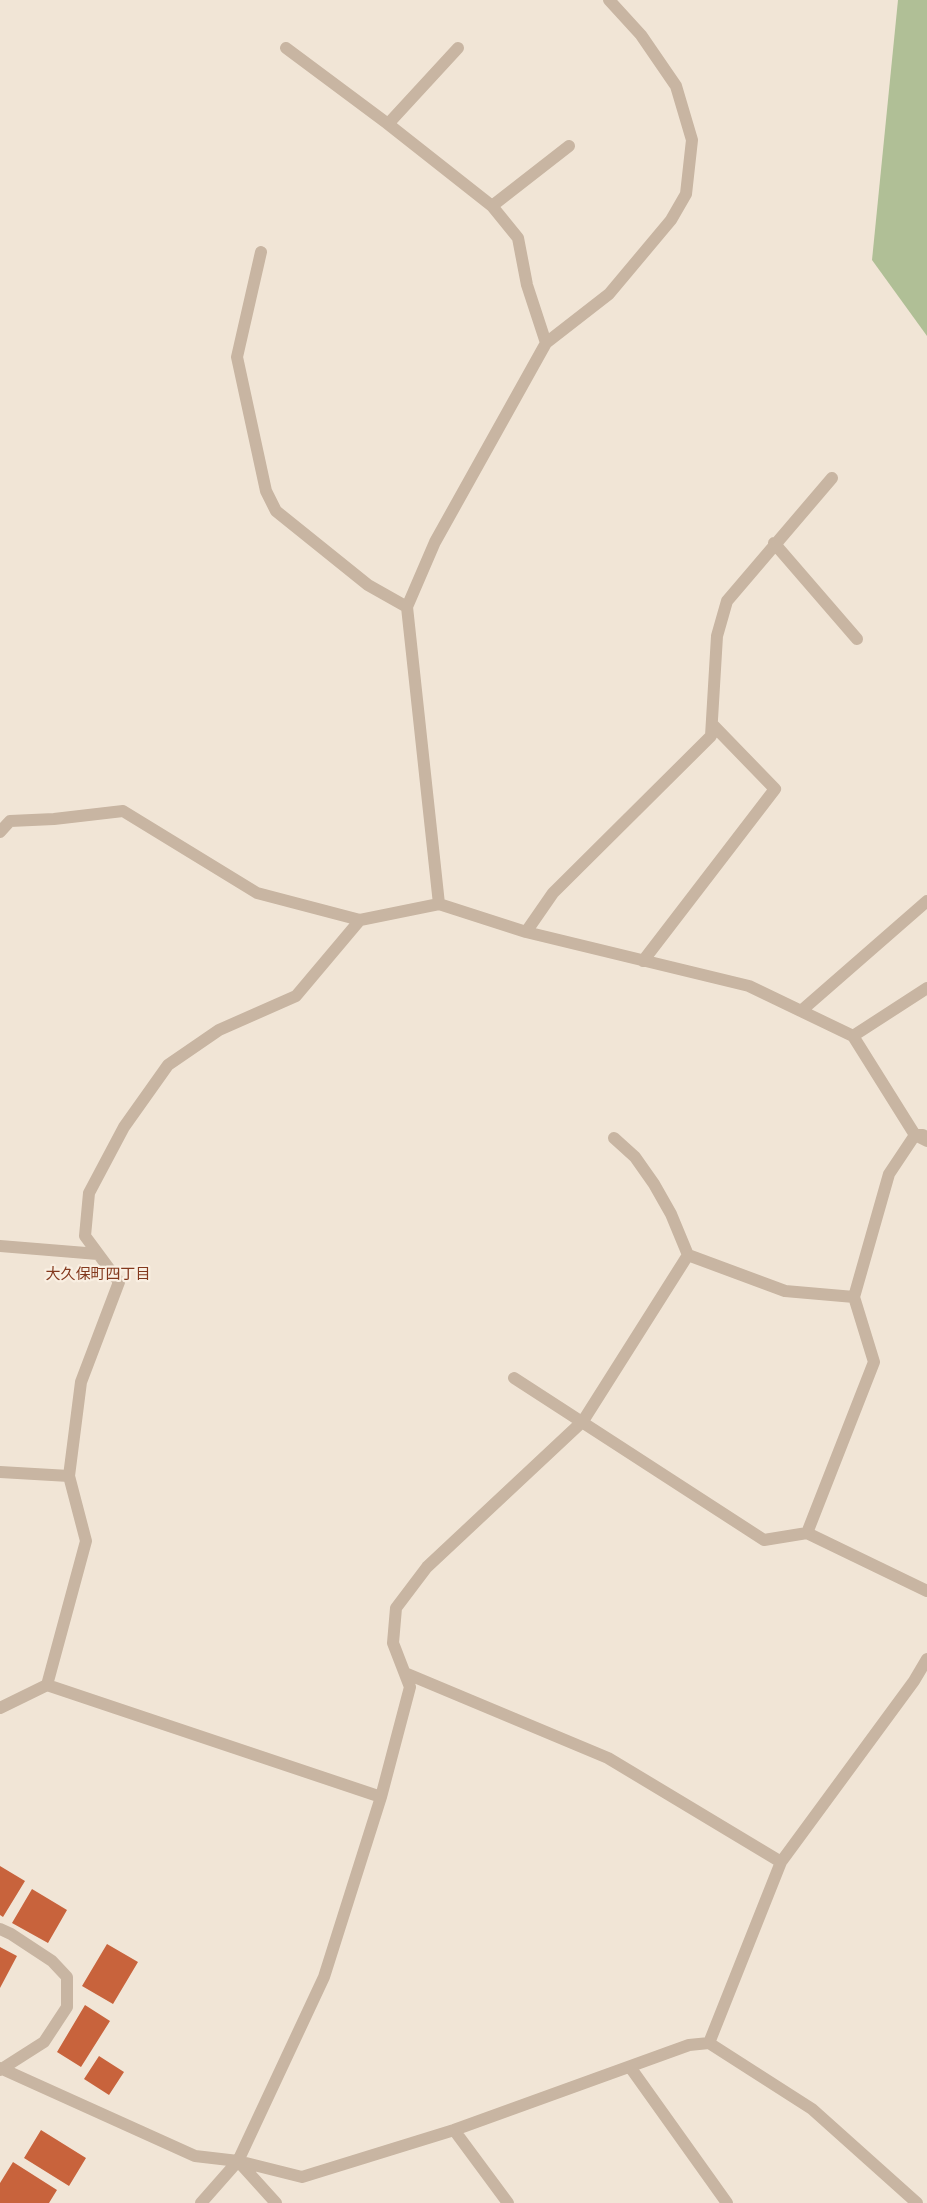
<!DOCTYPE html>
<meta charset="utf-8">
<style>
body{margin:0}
canvas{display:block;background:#f1e5d6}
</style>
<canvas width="927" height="2203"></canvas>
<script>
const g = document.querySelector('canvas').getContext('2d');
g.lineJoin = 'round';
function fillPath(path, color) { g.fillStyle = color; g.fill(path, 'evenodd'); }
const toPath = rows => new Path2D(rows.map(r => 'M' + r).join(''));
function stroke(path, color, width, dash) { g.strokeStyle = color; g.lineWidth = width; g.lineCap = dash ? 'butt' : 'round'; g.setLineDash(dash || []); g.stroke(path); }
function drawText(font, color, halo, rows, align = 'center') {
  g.font = font + ' Helvetica,"Noto Sans JP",sans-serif'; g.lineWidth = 4.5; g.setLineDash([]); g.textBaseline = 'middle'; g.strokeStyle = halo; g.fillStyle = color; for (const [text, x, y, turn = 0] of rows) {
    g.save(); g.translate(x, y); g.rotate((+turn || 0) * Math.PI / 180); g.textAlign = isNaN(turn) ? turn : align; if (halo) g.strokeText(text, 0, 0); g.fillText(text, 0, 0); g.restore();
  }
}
fillPath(toPath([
 [898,0,927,0,927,336,872,260]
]), '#b0bf96');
fillPath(toPath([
 [0,1866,25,1881,3,1917,0,1915],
 [32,1889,67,1910,48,1943,12,1923],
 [107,1944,138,1962,113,2004,82,1986],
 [0,1947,17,1956,0,1988],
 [85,2005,110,2021,81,2067,57,2052],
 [99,2056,124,2072,109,2095,84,2079],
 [41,2130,86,2158,69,2186,24,2158],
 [13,2162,57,2190,49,2203,0,2203,0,2183]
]), '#c8633c');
stroke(toPath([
 [286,48,388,124,492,206,518,238,527,285,546,343],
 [388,124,458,48],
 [492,206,569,146],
 [261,252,237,357,266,491,276,511,368,585,407,607],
 [774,543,857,639],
 [0,832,10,821,54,819,123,811,257,893,360,920],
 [439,904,407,607,435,542,546,343,609,294,671,220,686,194,692,140,676,86,641,35,609,0],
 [526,932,553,893,711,736,717,636,727,601,832,478],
 [643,961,775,789,712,724],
 [801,1011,927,901],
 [853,1036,927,988],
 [923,1135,915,1135,889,1174,854,1297,874,1362,807,1533,927,1591],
 [614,1138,635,1157,654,1184,671,1214,688,1255],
 [0,1246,98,1254],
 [514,1378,764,1540,807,1533],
 [0,1472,69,1476],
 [405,1673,608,1758,781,1862],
 [47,1685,86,1541,69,1476,81,1382,119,1282,85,1236,89,1193,124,1127,168,1065,219,1030,296,996,360,920,439,904,526,932,749,986,853,1036,915,1135,927,1141],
 [0,1708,47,1685,381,1797],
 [0,1929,11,1934,52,1961,67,1977,67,2007,44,2042,0,2070],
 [709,2043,781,1862,914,1681,927,1659],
 [630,2067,727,2203],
 [0,2068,195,2156,238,2161,276,2203],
 [454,2130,508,2203],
 [238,2161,302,2177,454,2130,689,2045,709,2043,812,2109,917,2203],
 [201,2203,238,2161,324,1977,381,1797,410,1687,393,1643,396,1608,427,1567,583,1421,688,1255,785,1291,854,1297]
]), '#c8b5a2', 12);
drawText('15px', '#83381d', '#f9efe2', [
 ["大久保町四丁目",98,1275]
]);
</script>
